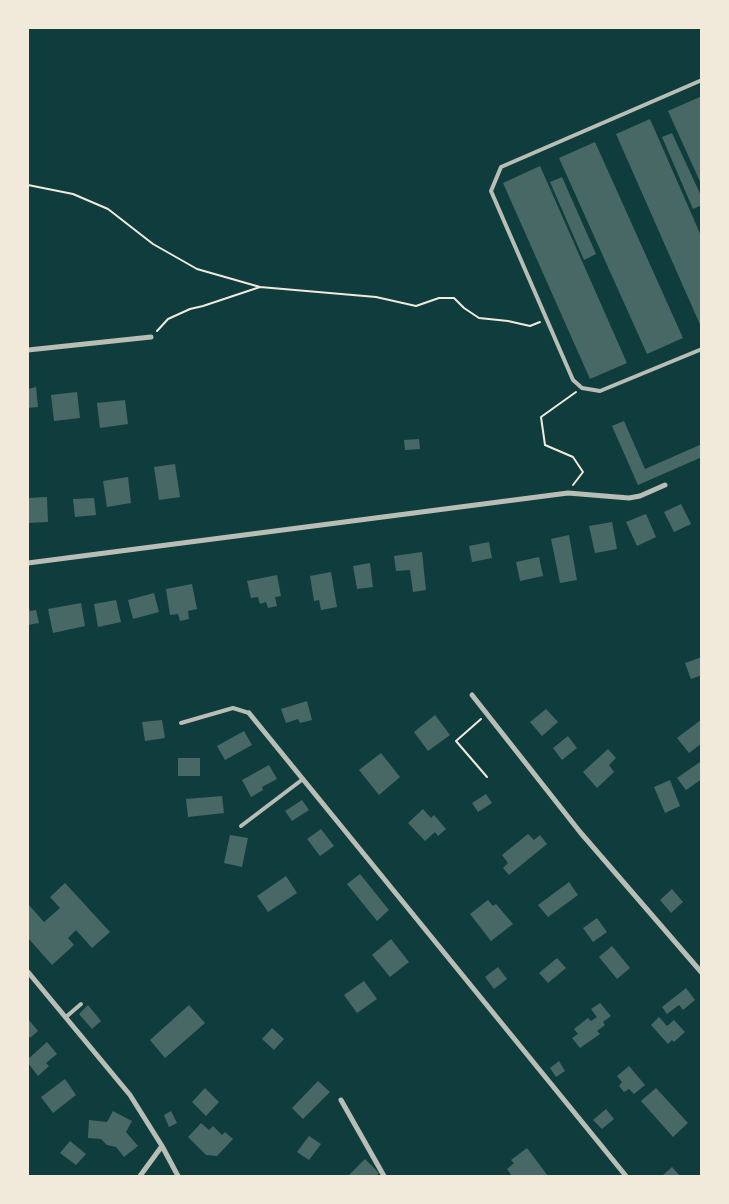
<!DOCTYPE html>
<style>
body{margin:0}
#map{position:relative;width:729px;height:1204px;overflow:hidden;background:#0f3d3e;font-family:"Playfair Display",serif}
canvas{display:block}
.frame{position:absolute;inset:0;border:29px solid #f1e9da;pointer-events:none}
</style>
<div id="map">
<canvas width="729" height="1204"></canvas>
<div class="frame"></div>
</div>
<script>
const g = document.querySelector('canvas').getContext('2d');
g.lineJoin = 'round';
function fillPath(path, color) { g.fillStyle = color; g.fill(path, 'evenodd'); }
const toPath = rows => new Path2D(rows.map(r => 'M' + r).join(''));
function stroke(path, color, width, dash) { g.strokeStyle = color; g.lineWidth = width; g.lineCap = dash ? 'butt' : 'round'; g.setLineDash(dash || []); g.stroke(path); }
fillPath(toPath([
 [702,96,702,186,668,111],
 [650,119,702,238,702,329,616,134],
 [672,133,702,198,702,205,693,209,662,137],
 [595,142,683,338,647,354,559,158],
 [540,166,627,363,590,379,503,183],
 [562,177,596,254,584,260,550,182],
 [36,387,38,407,28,408,28,389],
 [77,392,80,418,54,421,51,395],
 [125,400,128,424,100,428,97,403],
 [624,421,645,469,702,444,702,457,638,485,612,426],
 [419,439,420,449,405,450,404,440],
 [175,464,180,497,159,500,154,467],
 [128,477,131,503,107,507,103,481],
 [47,497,48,522,28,523,28,498],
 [94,498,96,515,75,517,73,499],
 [681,504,691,524,674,532,664,512],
 [646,514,656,537,637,546,626,522],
 [612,522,617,549,595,553,589,526],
 [569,535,577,580,560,583,551,539],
 [489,542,492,558,472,562,469,546],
 [422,552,426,590,413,592,410,570,396,571,394,556],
 [539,557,543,576,520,581,516,562],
 [370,563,373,587,357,589,353,566],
 [331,572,337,607,321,610,319,600,314,601,310,576],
 [277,575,281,596,275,597,277,606,268,608,266,602,260,604,258,597,251,598,247,581],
 [192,584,197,609,188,611,189,619,180,621,178,614,170,615,166,589],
 [154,593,159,612,133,619,128,600],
 [116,600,121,622,98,627,94,604],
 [81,603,85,626,53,633,48,609],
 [28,605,30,611,36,610,39,623,28,625],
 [702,657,702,675,691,679,685,663],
 [307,701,312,720,300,723,298,719,286,723,281,709],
 [546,709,558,722,542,736,530,722],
 [435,715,450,735,428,751,414,732],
 [702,719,702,743,689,753,677,738],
 [162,720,165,738,145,741,142,722],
 [244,731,252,745,225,760,217,746],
 [568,736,577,748,562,760,553,748],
 [608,749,616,758,609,765,614,772,597,788,583,772],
 [381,753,400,777,379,795,359,770],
 [178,758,200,758,200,776,178,776],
 [700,762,702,779,686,790,677,778],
 [269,765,277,779,262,787,263,790,251,797,242,780],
 [670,780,680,806,665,813,654,787],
 [486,794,492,803,478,812,472,803],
 [222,796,224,813,188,817,186,799],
 [302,800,309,810,292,821,285,811],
 [423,809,431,818,434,815,446,829,438,836,435,832,425,841,408,823],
 [321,829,334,846,320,856,307,839],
 [528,834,534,840,540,835,547,844,509,875,503,868,508,863,502,855],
 [230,835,248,838,242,867,224,863],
 [360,874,389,910,377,921,347,884],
 [286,876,297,893,268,912,257,896],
 [569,882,578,895,548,917,538,905],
 [65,883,110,932,92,948,76,930,68,938,74,945,52,965,28,938,28,904,44,922,60,908,50,897],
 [672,889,683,902,671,913,660,900],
 [488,900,493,906,496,904,513,924,491,941,470,914],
 [597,918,607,932,593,942,583,928],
 [391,939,409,962,390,977,372,955],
 [612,946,630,968,617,979,599,957],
 [557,958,566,968,548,983,539,973],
 [498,967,507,979,494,989,485,977],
 [364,981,377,999,357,1013,344,995],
 [686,988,695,1000,683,1010,679,1005,667,1014,662,1007],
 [600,1003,611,1016,603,1022,605,1025,597,1031,600,1034,580,1048,572,1038,578,1034,574,1029,588,1018,591,1021,597,1017,591,1009],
 [88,1005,101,1021,92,1029,79,1014],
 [189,1005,205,1023,165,1058,150,1040],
 [659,1017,667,1026,674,1020,685,1032,674,1042,672,1040,668,1044,651,1025],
 [28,1019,38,1031,30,1038,28,1035],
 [272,1028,284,1039,274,1050,262,1039],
 [47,1042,57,1054,46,1063,49,1066,38,1076,28,1063,28,1059],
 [559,1061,565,1071,556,1077,550,1068],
 [629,1066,645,1085,634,1094,629,1089,624,1092,619,1086,622,1082,617,1076],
 [65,1079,76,1095,53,1113,41,1097],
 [318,1081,330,1092,303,1119,292,1108],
 [205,1088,219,1102,206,1116,192,1102],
 [656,1088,688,1123,673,1137,641,1101],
 [606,1109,614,1119,602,1129,593,1120],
 [113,1111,132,1121,126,1132,138,1146,124,1157,116,1147,107,1145,101,1139,88,1138,89,1120,107,1122],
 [171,1111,177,1123,169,1127,164,1115],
 [201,1123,209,1130,213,1126,222,1135,225,1132,233,1139,217,1156,206,1155,188,1137],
 [309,1136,321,1144,309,1160,297,1152],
 [70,1141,86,1154,76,1165,60,1153],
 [527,1148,548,1176,512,1176,507,1169,514,1163,511,1160],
 [365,1159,379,1173,376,1176,348,1176],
 [672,1167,680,1176,664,1176,663,1175]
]), '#486865');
stroke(toPath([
 [28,185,73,194,108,209,153,244,197,269,260,287],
 [157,331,168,319,190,309,203,306,260,287,376,297,416,306,439,298,454,298,464,308,479,318,508,321,530,326,540,322],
 [573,485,583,472,573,457,545,445,541,417,576,392],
 [481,719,456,741,487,777]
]), '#f1e9da', 2);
stroke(toPath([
 [702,80,501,167,491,191,573,380,582,388,600,391,702,349],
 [181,723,233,708,249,713],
 [241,826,303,779],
 [66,1017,81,1004]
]), '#b8beb3', 4);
stroke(toPath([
 [28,350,151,337],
 [28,563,568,493,629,498,640,496,665,485],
 [472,695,580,832,702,973],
 [249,713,626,1176],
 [28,972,130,1095,162,1146,178,1176],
 [341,1100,384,1176],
 [140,1176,162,1146]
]), '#b8beb3', 5);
</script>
